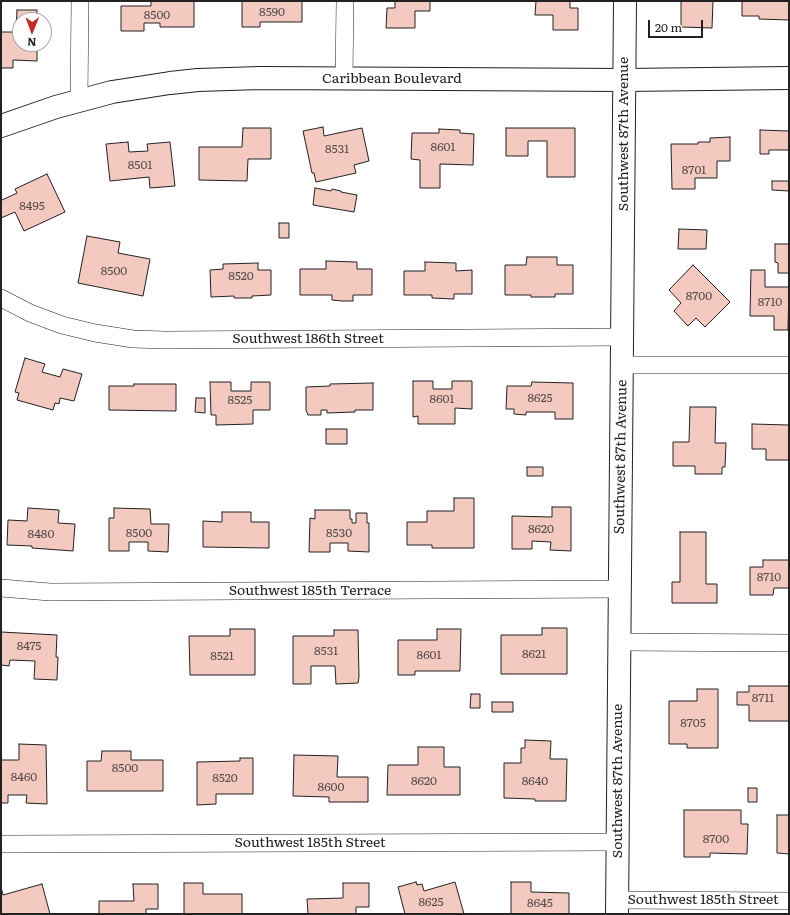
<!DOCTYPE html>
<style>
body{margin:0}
#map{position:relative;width:790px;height:915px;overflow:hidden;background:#fff;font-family:Literata,serif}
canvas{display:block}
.frame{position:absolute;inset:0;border:2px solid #222;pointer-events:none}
.north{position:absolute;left:12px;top:12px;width:40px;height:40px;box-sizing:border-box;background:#fff;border:1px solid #a7a7a7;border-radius:50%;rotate:181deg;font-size:11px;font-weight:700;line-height:16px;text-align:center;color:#222}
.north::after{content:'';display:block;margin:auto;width:14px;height:18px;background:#c62828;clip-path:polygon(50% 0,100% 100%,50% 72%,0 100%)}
.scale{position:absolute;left:648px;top:20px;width:55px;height:18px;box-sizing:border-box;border:2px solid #222;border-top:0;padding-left:5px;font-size:12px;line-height:14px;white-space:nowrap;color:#222;-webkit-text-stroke:3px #fff;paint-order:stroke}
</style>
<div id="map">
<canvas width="790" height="915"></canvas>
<div class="frame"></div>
<div class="north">N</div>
<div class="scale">20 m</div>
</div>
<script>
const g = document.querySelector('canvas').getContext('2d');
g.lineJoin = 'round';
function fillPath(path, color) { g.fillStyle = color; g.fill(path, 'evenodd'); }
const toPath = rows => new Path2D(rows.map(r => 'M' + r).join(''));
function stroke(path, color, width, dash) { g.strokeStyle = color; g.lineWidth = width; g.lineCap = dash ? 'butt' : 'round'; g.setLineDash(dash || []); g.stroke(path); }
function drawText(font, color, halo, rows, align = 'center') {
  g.font = font + ' Literata,serif'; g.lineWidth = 3; g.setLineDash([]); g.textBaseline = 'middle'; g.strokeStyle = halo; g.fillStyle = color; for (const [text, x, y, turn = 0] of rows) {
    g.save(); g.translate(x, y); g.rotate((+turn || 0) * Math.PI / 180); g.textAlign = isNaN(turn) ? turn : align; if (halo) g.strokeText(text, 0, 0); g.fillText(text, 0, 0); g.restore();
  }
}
const building = toPath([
 [151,1,194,1,194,27,160,27,160,23,144,23,144,31,121,31,121,6,151,6,151,1],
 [242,1,302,1,302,22,260,22,260,27,242,27,242,1],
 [395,1,430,1,430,11,415,11,415,28,386,28,387,8,395,8,395,1],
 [536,1,570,1,570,8,578,8,578,30,553,30,553,15,535,15,536,1],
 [681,1,713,1,712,28,681,27,681,1],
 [742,1,789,1,789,20,759,19,759,16,742,16,742,1],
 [17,10,37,10,37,20,20,20,20,44,37,44,37,61,13,60,13,68,1,68,1,32,16,32,17,10],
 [323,127,324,136,362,128,369,161,354,165,356,173,316,182,314,173,312,173,303,131,323,127],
 [243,128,271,128,271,159,248,159,247,181,199,180,199,147,242,147,243,128],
 [506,128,575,128,575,177,547,177,547,141,528,141,528,156,506,156,506,128],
 [439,129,460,130,460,133,474,134,473,165,440,164,440,188,420,188,420,160,411,159,412,133,439,133,439,129],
 [760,130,789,131,789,150,769,150,769,154,760,154,760,130],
 [730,137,730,161,717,161,717,178,695,178,695,189,672,189,671,144,698,144,698,142,710,142,710,138,730,137],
 [128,142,129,152,148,151,147,144,170,142,175,186,150,188,149,177,110,181,106,144,128,142],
 [47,174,65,212,24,231,15,212,1,218,1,197,2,200,17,193,15,189,47,174],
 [772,181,789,181,789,191,772,190,772,181],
 [315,188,331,191,332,189,341,191,341,192,357,195,354,212,313,205,315,188],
 [279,223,289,223,289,238,279,238,279,223],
 [679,229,707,230,706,249,678,249,679,229],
 [87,236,120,242,118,253,150,259,143,296,78,283,87,236],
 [775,244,789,244,789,273,778,273,778,263,775,262,775,244],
 [527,257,557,257,557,265,573,265,573,294,555,294,555,297,531,297,531,295,505,295,505,265,526,265,527,257],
 [326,261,357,262,357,269,372,269,372,295,353,295,353,301,342,301,332,300,332,295,300,295,300,269,326,269,326,261],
 [425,262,456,263,456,271,472,270,472,294,454,294,454,299,432,298,432,295,404,295,404,271,425,271,425,262],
 [258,263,258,270,271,270,271,295,252,296,252,298,234,298,234,296,211,297,210,270,223,269,223,264,258,263],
 [693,265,730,302,705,327,696,318,688,326,674,311,681,303,669,290,693,265],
 [751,270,765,270,765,287,789,287,788,330,774,330,774,316,750,316,751,270],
 [25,358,45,364,42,372,60,377,63,369,82,374,74,401,60,398,59,404,55,403,53,410,17,400,19,393,15,392,25,358],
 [413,381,433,381,433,389,452,389,452,381,472,381,472,409,455,408,455,424,418,424,418,416,413,417,413,381],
 [210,382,231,382,231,391,251,391,251,382,270,382,270,410,253,410,253,424,216,425,216,415,211,415,210,382],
 [532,382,573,383,573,419,555,419,555,412,526,412,526,415,514,414,514,409,506,409,507,386,531,386,532,382],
 [373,383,373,410,355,410,355,412,327,413,327,410,321,410,321,415,308,415,306,410,306,387,330,386,330,384,373,383],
 [134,384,176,384,176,411,109,410,109,386,134,386,134,384],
 [196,398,205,398,205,413,195,412,196,398],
 [690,407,716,407,715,443,726,443,725,467,722,467,722,474,695,474,695,466,673,466,673,442,689,442,690,407],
 [752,424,789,425,789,460,766,460,766,449,752,449,752,424],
 [326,429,347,429,347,444,326,444,326,429],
 [527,467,543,467,543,476,527,476,527,467],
 [454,498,474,498,474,548,432,548,432,545,407,545,407,522,427,522,427,511,454,511,454,498],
 [552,507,571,507,571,551,550,550,551,542,532,541,532,549,512,549,512,516,552,517,552,507],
 [28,508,59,510,58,523,75,524,73,551,32,548,32,546,7,545,8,520,27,521,28,508],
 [114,508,150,509,151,524,169,524,168,552,148,551,148,542,129,542,129,551,109,551,109,518,114,518,114,508],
 [315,510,350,510,350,519,352,519,352,523,356,523,356,513,367,513,367,523,369,523,369,552,348,551,348,543,330,543,330,552,309,552,310,518,315,519,315,510],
 [222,512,251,512,251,522,269,522,269,548,203,547,203,521,222,522,222,512],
 [680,532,706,532,706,584,717,584,717,603,672,603,672,582,680,582,680,532],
 [763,560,789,560,789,588,774,588,773,595,750,595,750,567,763,567,763,560],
 [542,628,567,628,567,674,501,674,501,635,542,635,542,628],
 [230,629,255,629,255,675,190,675,189,636,230,636,230,629],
 [437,629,461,629,460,671,415,671,415,675,398,675,398,640,437,640,437,629],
 [334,630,358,630,359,677,358,683,336,684,335,666,311,666,311,684,293,684,293,636,334,636,334,630],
 [1,632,57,635,56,657,58,657,57,680,34,679,35,661,10,660,9,666,1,665,1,632],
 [749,686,789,686,789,721,749,721,749,705,737,705,737,692,749,692,749,686],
 [697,689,718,689,718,748,687,748,687,744,669,744,669,701,697,701,697,689],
 [471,694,480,694,480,708,470,708,471,694],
 [492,702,513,702,513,712,492,712,492,702],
 [525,740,551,741,550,759,567,759,566,801,535,801,535,799,504,798,504,763,521,763,521,748,525,748,525,740],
 [19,744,46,745,47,804,26,803,27,795,8,795,8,803,1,803,1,760,19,760,19,744],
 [418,747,444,747,444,767,460,767,460,795,387,795,388,765,418,765,418,747],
 [102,751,131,751,131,760,163,760,163,791,87,791,87,761,101,761,102,751],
 [294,755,338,756,337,777,368,777,368,802,329,802,329,797,293,796,294,755],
 [240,758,253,758,253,794,216,794,216,804,197,805,197,762,240,761,240,758],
 [748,788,757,788,757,802,748,802,748,788],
 [684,810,741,810,741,824,748,824,747,854,710,853,710,857,684,857,684,810],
 [777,815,789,815,789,854,777,853,777,815],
 [416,882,417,885,422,884,424,891,455,882,464,914,405,914,398,887,416,882],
 [511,882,531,882,531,892,569,893,569,914,511,914,511,882],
 [184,883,203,883,203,894,242,894,242,914,184,914,184,883],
 [343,883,369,883,369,907,356,907,356,914,308,914,307,899,343,898,343,883],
 [42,884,50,914,1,914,1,887,3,895,42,884],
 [133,884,158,884,158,909,146,909,146,914,99,914,99,901,134,901,133,884]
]);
fillPath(building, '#f3c9c0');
stroke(building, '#222', 1);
const street = toPath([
 [344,79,345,1],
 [79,100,80,1],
 [1,298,30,313,62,325,95,333,133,339,165,340,622,337],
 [622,365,789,365],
 [1,588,50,592,620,589],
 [619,642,789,643],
 [1,844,618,842],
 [617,900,789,901]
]);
const secondary = toPath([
 [1,126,56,107,112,92,170,83,198,80,260,78,625,80,789,78],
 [617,914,625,1]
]);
stroke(street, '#222', 18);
stroke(secondary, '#222', 24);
stroke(street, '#fff', 17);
stroke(secondary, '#fff', 22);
drawText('12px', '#564c4a', null, [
 ["8590",272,12],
 ["8500",157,15],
 ["8601",443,147],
 ["8531",337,149],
 ["8501",140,165],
 ["8701",694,170],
 ["8495",32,206],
 ["8500",114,271],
 ["8520",241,276],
 ["8700",699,296],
 ["8710",770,302],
 ["8625",540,398],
 ["8601",442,399],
 ["8525",240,400],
 ["8620",541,529],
 ["8500",139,533],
 ["8530",339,533],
 ["8480",41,534],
 ["8710",769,577],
 ["8475",29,646],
 ["8531",326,651],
 ["8621",534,654],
 ["8601",429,655],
 ["8521",222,656],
 ["8711",763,698],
 ["8705",693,723],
 ["8500",125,768],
 ["8460",24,777],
 ["8520",225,778],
 ["8620",424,781],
 ["8640",535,781],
 ["8600",331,787],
 ["8700",716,839],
 ["8625",431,902],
 ["8645",540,903]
]);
drawText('14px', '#222', '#fff', [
 ["Caribbean Boulevard",392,79],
 ["Southwest 87th Avenue",624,134,-90],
 ["Southwest 186th Street",308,339],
 ["Southwest 87th Avenue",621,457,-89],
 ["Southwest 185th Terrace",310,591],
 ["Southwest 87th Avenue",618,781,-90],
 ["Southwest 185th Street",310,843],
 ["Southwest 185th Street",703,900]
]);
</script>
